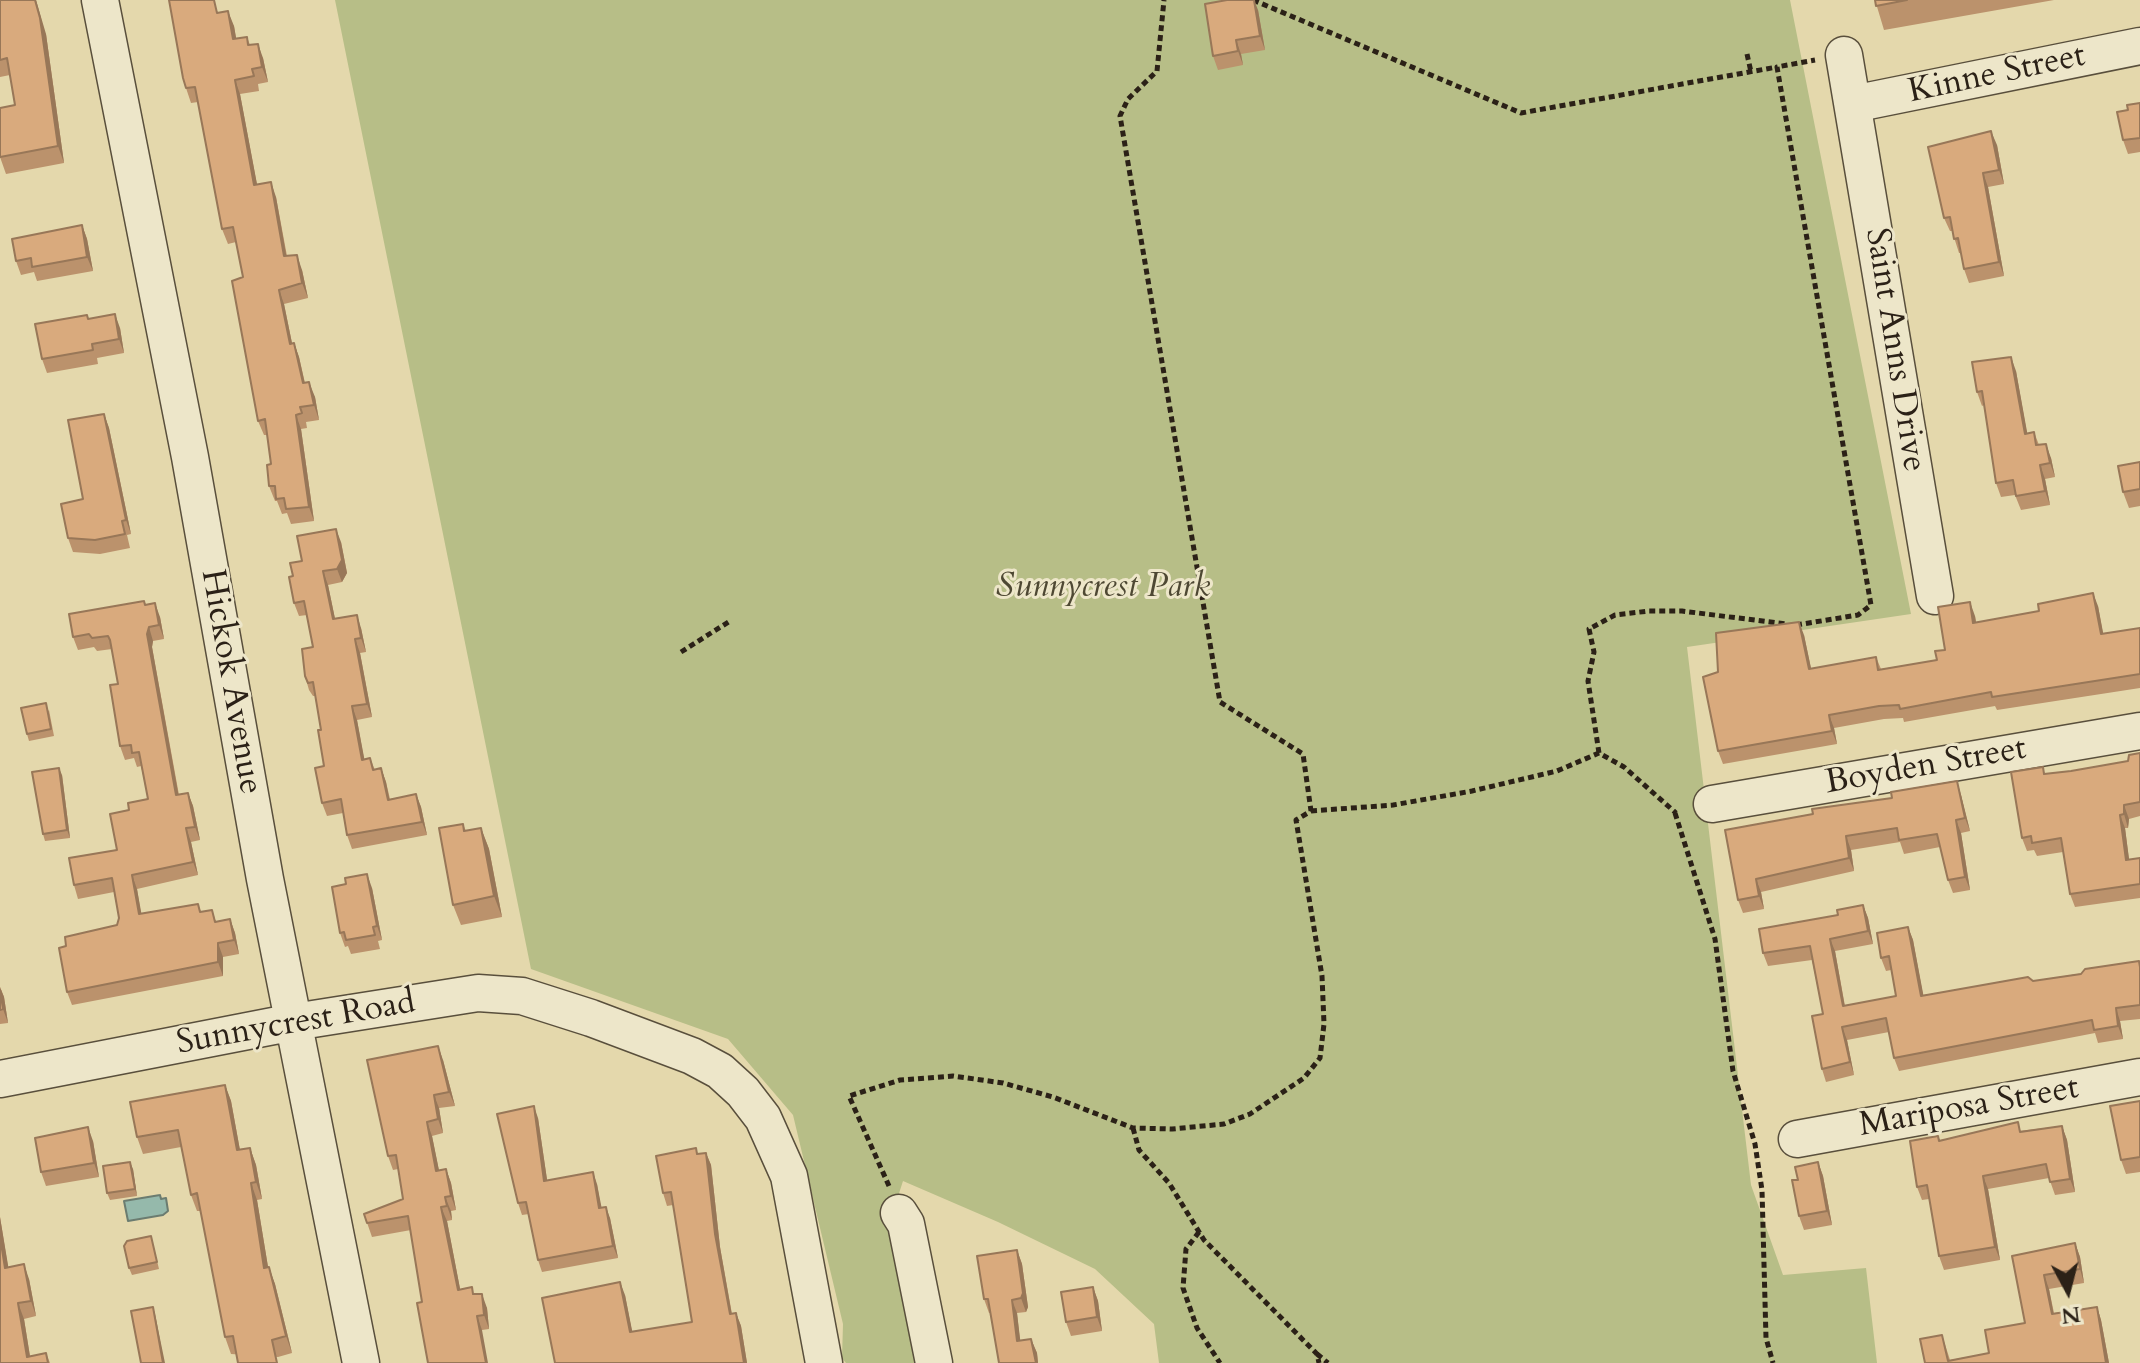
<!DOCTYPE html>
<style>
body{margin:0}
#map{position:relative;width:2140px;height:1363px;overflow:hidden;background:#e4d8ac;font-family:Cardo,serif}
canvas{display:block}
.north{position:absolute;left:2028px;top:1251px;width:80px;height:80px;-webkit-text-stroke:6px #ede6c9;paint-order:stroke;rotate:173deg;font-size:22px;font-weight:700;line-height:32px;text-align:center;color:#2b2117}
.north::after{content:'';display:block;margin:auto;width:28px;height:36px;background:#2b2117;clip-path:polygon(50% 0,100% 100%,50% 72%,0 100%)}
</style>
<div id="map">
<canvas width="2140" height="1363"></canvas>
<div class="north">N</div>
</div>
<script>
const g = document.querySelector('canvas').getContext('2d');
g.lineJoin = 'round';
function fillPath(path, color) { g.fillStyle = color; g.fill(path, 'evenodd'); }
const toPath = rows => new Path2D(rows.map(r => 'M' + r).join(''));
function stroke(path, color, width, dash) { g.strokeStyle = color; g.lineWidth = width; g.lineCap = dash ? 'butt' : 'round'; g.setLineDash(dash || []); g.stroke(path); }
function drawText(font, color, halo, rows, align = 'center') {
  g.font = font + ' Cardo,serif'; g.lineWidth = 6; g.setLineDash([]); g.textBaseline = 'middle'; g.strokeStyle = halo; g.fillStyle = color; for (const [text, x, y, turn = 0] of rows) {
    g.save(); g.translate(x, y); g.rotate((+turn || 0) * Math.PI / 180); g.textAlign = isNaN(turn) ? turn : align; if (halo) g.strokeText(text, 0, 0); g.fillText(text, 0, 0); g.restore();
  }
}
fillPath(toPath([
 [335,0,1790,0,1911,614,1687,647,1751,1185,1783,1275,1866,1268,1877,1363,1159,1363,1154,1324,1095,1269,998,1222,903,1181,892,1215,919,1363,846,1363,842,1358,843,1324,793,1115,728,1039,531,969]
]), '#b7be87');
const water = toPath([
 [160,1195,161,1199,166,1198,168,1211,163,1215,128,1221,124,1201,160,1195]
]);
fillPath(water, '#95b9ab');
stroke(water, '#6b7c70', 2);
const minor = toPath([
 [100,0,190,457,265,879,361,1363],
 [1844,55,1935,596],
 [1853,104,2140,46],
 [1712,804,2140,731],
 [0,1079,294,1022,478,993,522,996,591,1018,692,1056,720,1071,743,1092,763,1118,789,1176,824,1363],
 [1797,1139,2140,1077],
 [899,1213,906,1224,934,1363]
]);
stroke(minor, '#594f3c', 39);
stroke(toPath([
 [1253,0,1521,113,1777,67],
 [1747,54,1751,72],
 [1796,625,1858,615,1871,605,1777,67,1815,60],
 [681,652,730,621],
 [1599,753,1588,681,1594,652,1589,629,1615,615,1649,611,1682,611,1786,624],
 [1311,811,1393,805,1472,791,1557,771,1599,753,1624,767,1676,813],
 [1675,813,1715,939,1733,1071,1755,1144,1762,1190,1766,1338,1773,1363],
 [1133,1128,1139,1150,1169,1183,1204,1240,1317,1354,1319,1363],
 [889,1186,849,1096,900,1080,953,1076,1003,1083,1053,1097,1133,1128,1172,1129,1224,1124,1250,1114,1304,1078,1320,1058,1324,1024,1322,976,1296,820,1311,811,1303,754,1220,702,1120,116,1128,99,1157,71,1164,0],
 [1199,1232,1186,1249,1183,1288,1197,1328,1220,1363],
 [1317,1354,1328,1363]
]), '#2b2117', 5, [6, 4]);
stroke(minor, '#ede6c9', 36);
fillPath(toPath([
 [0,0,46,34,64,163,6,174,0,157,15,105,10,75,0,77],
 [1875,0,2054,0,1884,30],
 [1258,10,1265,50,1241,54,1243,65,1218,70,1213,56],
 [219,12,234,26,236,39,247,37,250,45,263,58,268,82,258,84,259,91,240,94,257,185,276,197,287,256,302,270,308,298,284,304,292,343,294,343,299,357,305,383,315,397,319,420,306,422,307,428,301,429,314,521,291,524,287,513,282,514,277,501,275,501,269,486,271,464,267,435,264,435,258,421,243,277,236,242,228,244,222,229,198,102,191,103,186,88],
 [2140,103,2140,152,2128,154,2123,140],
 [1997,145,2004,184,1988,187,2004,276,1969,283,1964,269,1961,253,1959,253,1952,231,1950,231,1944,218],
 [82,225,87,239,93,271,37,281,34,272,21,275,16,261],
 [88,319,120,328,124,353,97,358,98,364,47,373,42,359],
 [2016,371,2027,434,2034,432,2039,445,2051,458,2055,477,2045,479,2050,505,2021,510,2015,495,2001,497,1996,483,1984,405,1982,406,1977,392],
 [104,414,109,428,131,534,127,535,130,548,100,554,73,552,68,538,83,499],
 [2140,462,2140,506,2129,508,2123,492],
 [341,542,347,573,342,582,328,585,335,619,361,628,366,652,360,653,372,717,357,720,364,759,370,758,375,770,381,768,386,782,390,799,416,794,421,807,427,835,352,849,347,835,343,813,327,816,322,803,324,766,321,730,315,696,313,696,309,690,305,676,313,647,307,615,299,616,294,603,293,576,302,561],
 [146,605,160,617,164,639,153,641,152,647,179,795,188,793,193,806,200,840,191,842,198,875,137,889,141,914,198,904,201,912,212,910,216,922,230,919,235,933,239,954,223,957,223,976,72,1005,67,992,66,946,117,925,119,918,114,892,78,899,74,885,117,850,129,810,148,799,141,766,137,767,134,758,125,760,120,746,118,684,112,649,97,651,94,647,78,650,73,637],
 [2098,606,2103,634,2140,628,2140,688,1997,710,1995,706,1904,722,1903,718,1884,719,1834,728,1837,744,1723,764,1718,751,1718,672,1804,635,1811,669,1876,657,1881,669,1937,660,1975,616,1976,622],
 [49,710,54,736,29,741,27,734],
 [2140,753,2140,816,2129,819,2128,828,2125,828,2129,860,2140,858,2140,898,2075,907,2070,894,2063,852,2037,856,2034,850,2027,851,2022,838,2045,774,2071,771,2128,761],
 [62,775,70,838,45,841,43,834],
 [1961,795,1970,831,1961,833,1970,890,1953,893,1948,880,1940,847,1904,854,1900,842,1851,850,1854,871,1761,892,1764,909,1743,913,1738,900,1813,814],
 [463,824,466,831,481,828,489,849,502,917,461,925,453,905],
 [372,888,382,940,378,941,380,949,351,954,348,946,345,947,340,933],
 [1863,905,1868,918,1873,944,1835,951,1845,1006,1896,996,1891,970,1886,971,1881,958,1908,927,1913,940,1923,995,2033,981,2140,964,2140,1019,2120,1021,2123,1039,2098,1043,2095,1033,1899,1071,1894,1058,1889,1032,1847,1040,1854,1075,1826,1082,1822,1069,1823,1014,1812,960,1768,966,1763,953,1838,915],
 [0,987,4,997,8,1023,0,1024],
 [443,1060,455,1106,439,1108,443,1133,432,1136,439,1171,446,1169,451,1183,456,1210,451,1211,452,1220,447,1221,460,1289,475,1294,487,1308,489,1329,482,1330,422,1302,411,1230,372,1237,364,1214,403,1199,398,1169,393,1170,388,1156],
 [225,1085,231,1101,240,1150,250,1148,256,1165,262,1199,257,1200,268,1267,275,1284,292,1353,278,1357,231,1354,225,1337,201,1211,197,1211,191,1195,181,1147,143,1154,137,1137],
 [2140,1101,2140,1172,2126,1174,2121,1160],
 [538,1118,547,1180,597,1184,601,1208,610,1218,618,1258,542,1272,538,1260,529,1214,522,1215,518,1203],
 [2062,1126,2067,1140,2075,1192,2055,1195,2049,1178,1988,1189,2000,1260,1944,1270,1939,1256,1929,1199,1922,1200,1917,1187,1938,1136,1940,1140],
 [93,1141,99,1177,46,1186,41,1172],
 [706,1153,711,1165,720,1247,732,1314,736,1313,741,1326,747,1363,555,1363,625,1295,632,1332,692,1322,673,1205,667,1206,663,1193,698,1154],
 [1818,1162,1823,1176,1832,1225,1804,1230,1799,1216,1798,1180],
 [133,1169,137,1196,110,1200,107,1193],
 [0,1217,8,1267,29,1279,36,1316,24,1319,30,1356,46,1353,50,1363,0,1363],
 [151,1236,159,1269,132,1275,129,1268],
 [2075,1243,2080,1257,2084,1283,2049,1289,2054,1313,2097,1307,2101,1320,2109,1363,1925,1363,1942,1335,1950,1360,1989,1353,2025,1323,2012,1256],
 [1017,1250,1022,1264,1028,1307,1026,1312,1017,1313,1020,1341,1031,1339,1037,1353,1038,1363,991,1313,989,1313,984,1299],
 [1093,1287,1098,1301,1102,1331,1071,1336,1066,1322]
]), '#bb926c');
fillPath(toPath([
 [35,0,36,0,46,34,64,163,58,146],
 [1254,0,1258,10,1265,50,1260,36],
 [228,11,234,26,239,54,233,39],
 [1236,40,1241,54,1243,65,1238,51],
 [258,44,263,58,268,82,262,67],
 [235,80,240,94,260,200,254,185],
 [1991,131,1997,145,2004,184,1999,170],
 [1983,173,1988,187,2004,276,1999,262],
 [271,182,276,197,289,271,284,256],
 [82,225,87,239,93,271,87,257],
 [297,255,302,270,308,298,302,283],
 [279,290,284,304,295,358,290,344],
 [115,314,120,328,124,353,119,339],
 [294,343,299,357,308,398,303,383],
 [2011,357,2016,371,2030,448,2025,434],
 [309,382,315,397,319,420,314,405],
 [104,414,109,428,131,534,126,520],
 [296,415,301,429,314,521,309,507],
 [2046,444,2051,458,2055,477,2050,463],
 [2040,465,2045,479,2050,505,2045,491],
 [336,529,341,542,347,573,342,582,337,569],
 [323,571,328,585,338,633,333,619],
 [2093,593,2098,606,2106,648,2101,634],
 [1970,602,1975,616,1978,636,1973,623],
 [155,603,160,617,164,639,159,625],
 [357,615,361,628,366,652,361,638],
 [1799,622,1804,635,1814,682,1809,669],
 [149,627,153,641,152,647,181,809,176,795,147,634],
 [355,639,360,653,372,717,367,704],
 [352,706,357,720,367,773,362,760],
 [1829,715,1834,728,1837,744,1832,731],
 [59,768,62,775,70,838,67,830],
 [381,768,386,782,392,813,388,800],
 [1957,781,1961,795,1970,831,1965,818],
 [188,793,193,806,200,840,195,827],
 [416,794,421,807,427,835,422,822],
 [2124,805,2129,819,2128,828,2124,814],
 [2120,815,2125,828,2131,874,2126,860],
 [1956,820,1961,833,1970,890,1965,877],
 [186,828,191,842,198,875,193,862],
 [481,828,489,849,502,917,494,896],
 [1846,836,1851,850,1854,871,1849,858],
 [367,874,372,888,382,940,377,926],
 [132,875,137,889,144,928,139,914],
 [1756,879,1761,892,1764,909,1759,896],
 [1863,905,1868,918,1873,944,1868,931],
 [230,919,235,933,239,954,234,940],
 [1908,927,1913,940,1926,1009,1921,996],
 [1830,939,1835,951,1847,1019,1843,1006],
 [218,943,223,957,223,976,218,962],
 [0,987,4,997,8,1023,3,1009],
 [2116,1008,2120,1021,2123,1039,2118,1026],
 [1842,1027,1847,1040,1854,1075,1850,1062],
 [438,1046,443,1060,455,1106,449,1092],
 [225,1085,231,1101,243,1167,237,1150],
 [434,1095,439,1108,443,1133,438,1119],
 [534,1106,538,1118,549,1193,544,1181],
 [427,1122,432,1136,442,1185,436,1171],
 [2062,1126,2067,1140,2075,1192,2070,1179],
 [88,1127,93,1141,99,1177,94,1163],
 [250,1148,256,1165,262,1199,256,1182],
 [706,1153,711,1165,720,1247,734,1327,730,1314,715,1234],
 [130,1162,133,1169,137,1196,135,1189],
 [1818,1162,1823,1176,1832,1225,1827,1211],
 [446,1169,451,1183,456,1210,451,1196],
 [593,1172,597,1184,604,1220,599,1208],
 [1983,1176,1988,1189,2000,1260,1995,1247],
 [251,1183,257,1200,271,1285,264,1268],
 [445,1197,451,1211,452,1220,447,1206],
 [441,1207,447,1221,463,1304,458,1290],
 [606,1207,610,1218,618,1258,613,1246],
 [0,1217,11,1283,5,1268,0,1237],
 [2075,1243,2080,1257,2084,1283,2080,1269],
 [1017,1250,1022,1264,1028,1307,1026,1312,1021,1298],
 [24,1264,29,1279,36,1316,31,1301],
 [269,1267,275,1284,292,1353,286,1336],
 [2044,1275,2049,1289,2056,1327,2052,1314],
 [620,1282,625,1295,635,1345,630,1332],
 [1093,1287,1098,1301,1102,1331,1097,1317],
 [482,1294,487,1308,489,1329,484,1315],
 [1012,1300,1017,1313,1022,1355,1017,1341],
 [18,1303,24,1319,31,1363,27,1357],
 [153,1307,155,1314,165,1363,163,1363],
 [2097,1307,2101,1320,2109,1363,2106,1363],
 [736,1313,741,1326,747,1363,744,1363],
 [477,1316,482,1330,488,1363,486,1363],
 [1031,1339,1037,1353,1038,1363,1036,1363]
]), '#987758');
const building = toPath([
 [0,0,35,0,40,18,58,146,0,157,0,108,15,105,7,58,0,60,0,0],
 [169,0,214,0,217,13,228,11,233,39,247,37,248,45,258,44,262,67,252,69,254,76,235,80,254,185,271,182,284,256,297,255,302,283,279,290,290,344,294,343,303,383,309,382,314,405,300,407,302,413,296,415,309,507,286,509,284,498,276,499,275,486,269,486,267,465,271,464,265,419,258,421,232,281,243,277,233,227,222,229,195,87,186,88,183,78,169,0],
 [1227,0,1254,0,1260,36,1236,40,1238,51,1213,56,1205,4,1227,0],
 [1875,0,1907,0,1876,6,1875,0],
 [2140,103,2140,138,2123,140,2117,112,2128,110,2127,105,2140,103],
 [1991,131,1999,170,1983,173,1999,262,1964,269,1958,238,1954,239,1950,217,1944,218,1928,147,1991,131],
 [82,225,87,257,32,267,31,258,16,261,12,239,82,225],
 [115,314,119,339,92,344,93,350,42,359,35,324,87,315,88,319,115,314],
 [2011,357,2025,434,2034,432,2036,445,2046,444,2050,463,2040,465,2045,491,2016,496,2013,480,1996,483,1982,391,1977,392,1972,362,2011,357],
 [104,414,126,520,122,521,125,534,95,540,68,538,61,504,83,499,68,420,104,414],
 [2140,462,2140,489,2123,492,2118,466,2140,462],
 [336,529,342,560,337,569,323,571,333,619,357,615,361,638,355,639,367,704,352,706,362,760,370,758,373,770,381,768,388,800,416,794,422,822,347,835,341,799,322,803,315,768,324,766,318,730,321,730,313,682,308,683,305,676,302,649,313,647,304,601,294,603,289,577,293,576,290,563,302,561,297,536,336,529],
 [2093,593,2101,634,2140,628,2140,674,1992,697,1991,692,1900,709,1899,705,1879,706,1829,715,1832,731,1718,751,1703,677,1718,672,1716,633,1799,622,1809,669,1876,657,1878,670,1937,660,1935,651,1945,650,1938,607,1970,602,1973,623,2039,611,2038,604,2093,593],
 [144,601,145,605,155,603,159,625,149,627,147,634,176,795,188,793,195,827,186,828,193,862,132,875,139,914,198,904,200,912,212,910,215,922,230,919,234,940,218,943,218,962,67,992,59,948,66,946,65,937,117,925,119,918,112,878,74,885,69,858,117,850,110,814,129,810,128,803,148,799,139,752,132,753,131,745,120,746,110,685,118,684,110,640,108,636,92,638,89,634,73,637,69,614,144,601],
 [46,703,51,729,27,734,21,708,46,703],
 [2140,753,2140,802,2124,805,2124,814,2120,815,2126,860,2140,858,2140,884,2070,894,2061,838,2032,843,2031,836,2022,838,2011,772,2043,767,2044,774,2071,771,2128,761,2129,755,2140,753],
 [59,768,67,830,43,834,32,772,59,768],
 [1957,781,1965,818,1956,820,1965,877,1948,880,1937,834,1899,840,1897,828,1846,836,1849,858,1756,879,1759,896,1738,900,1725,830,1813,814,1812,809,1892,798,1891,792,1957,781],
 [463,824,464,831,481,828,494,896,453,905,439,828,463,824],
 [367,874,377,926,373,927,375,935,346,940,344,932,340,933,332,887,346,884,345,878,367,874],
 [1863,905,1868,931,1830,939,1843,1006,1896,996,1889,956,1881,958,1877,933,1908,927,1921,996,2028,977,2033,981,2081,974,2085,969,2139,961,2140,967,2140,1005,2116,1008,2118,1026,2094,1030,2092,1020,1894,1058,1886,1018,1842,1027,1850,1062,1822,1069,1812,1016,1823,1014,1810,946,1763,953,1759,929,1838,915,1837,910,1863,905],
 [0,990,3,1009,0,1010,0,990],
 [438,1046,449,1092,434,1095,438,1119,427,1122,436,1171,446,1169,451,1196,445,1197,447,1206,441,1207,458,1290,472,1287,473,1294,482,1294,484,1315,477,1316,486,1363,428,1363,417,1303,422,1302,408,1216,367,1223,364,1214,403,1199,396,1155,388,1156,367,1060,438,1046],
 [225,1085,237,1150,250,1148,256,1182,251,1183,264,1268,269,1267,286,1336,272,1340,277,1363,238,1363,233,1336,225,1337,197,1193,191,1195,178,1130,137,1137,130,1102,225,1085],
 [2140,1101,2140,1157,2121,1160,2110,1106,2140,1101],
 [534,1106,544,1181,593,1172,599,1208,606,1207,613,1246,538,1260,526,1202,518,1203,497,1114,534,1106],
 [2018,1122,2020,1132,2062,1126,2070,1179,2050,1182,2046,1164,1983,1176,1995,1247,1939,1256,1927,1185,1917,1187,1910,1141,1938,1136,1939,1141,2018,1122],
 [88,1127,94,1163,41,1172,35,1138,88,1127],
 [696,1148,697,1154,706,1153,715,1234,730,1314,736,1313,744,1363,555,1363,542,1298,620,1282,630,1332,692,1322,671,1192,663,1193,656,1156,696,1148],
 [130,1162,135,1189,107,1193,103,1166,130,1162],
 [1818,1162,1827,1211,1799,1216,1792,1180,1798,1180,1795,1167,1818,1162],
 [151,1236,157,1262,129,1268,124,1246,127,1241,151,1236],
 [0,1237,5,1268,24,1264,31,1301,18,1303,27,1357,46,1353,48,1363,0,1363,0,1237],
 [2075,1243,2080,1269,2044,1275,2052,1314,2097,1307,2106,1363,1925,1363,1920,1339,1942,1335,1948,1361,1989,1353,1985,1330,2025,1323,2012,1256,2075,1243],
 [1017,1250,1023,1293,1021,1298,1012,1300,1017,1341,1031,1339,1036,1363,999,1363,988,1299,984,1299,977,1256,1017,1250],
 [1093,1287,1097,1317,1066,1322,1061,1292,1093,1287],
 [153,1307,163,1363,141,1363,131,1311,153,1307]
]);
fillPath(building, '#d9aa7d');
stroke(building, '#987758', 2);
drawText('34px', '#2b2117', '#ede6c9', [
 ["Kinne Street",1997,75,-12],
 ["Saint Anns Drive",1894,350,81],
 ["Hickok Avenue",230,682,80],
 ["Boyden Street",1926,767,-10],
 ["Sunnycrest Road",296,1024,-10],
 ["Mariposa Street",1969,1108,-10]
]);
drawText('italic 34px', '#4e4833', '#ede6c9', [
 ["Sunnycrest Park",1103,588]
]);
</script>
